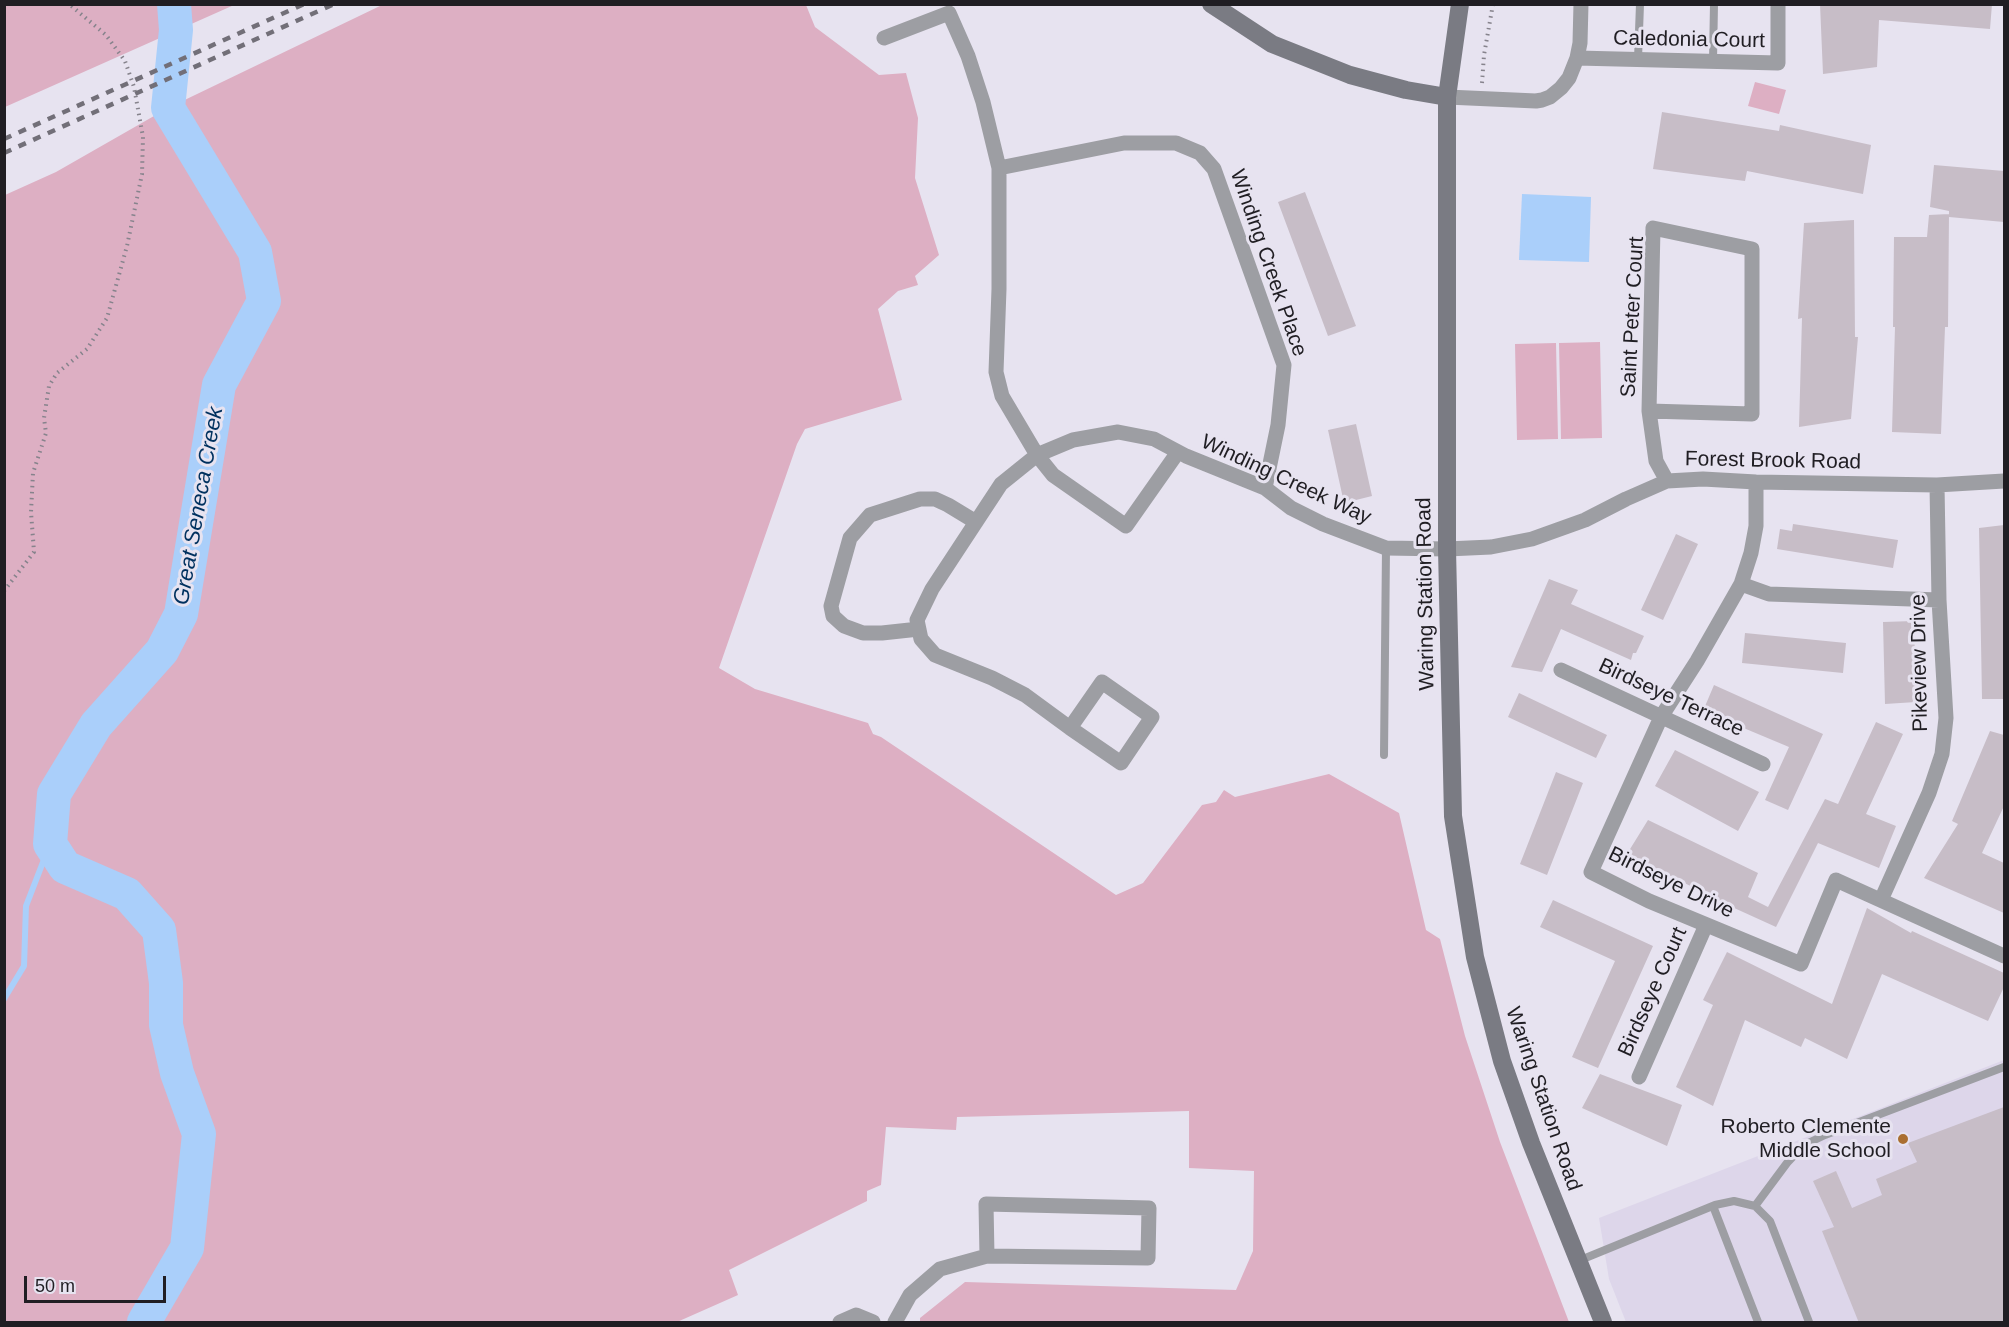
<!DOCTYPE html>
<style>
body{margin:0}
#map{position:relative;width:2009px;height:1327px;overflow:hidden;background:#e7e3f0;font-family:Arial,sans-serif}
canvas{display:block}
.frame{position:absolute;inset:0;border:6px solid #201e23;pointer-events:none}
.scale{position:absolute;left:24px;top:1276px;width:142px;height:27px;box-sizing:border-box;border:3px solid #201e23;border-top:0;padding-left:8px;font-size:18px;line-height:21px;white-space:nowrap;color:#201e23;-webkit-text-stroke:4px #e7e3f0;paint-order:stroke}
</style>
<div id="map">
<canvas width="2009" height="1327"></canvas>
<div class="frame"></div>
<div class="scale">50 m</div>
</div>
<script>
const g = document.querySelector('canvas').getContext('2d');
g.lineJoin = 'round';
function fillPath(path, color) { g.fillStyle = color; g.fill(path, 'evenodd'); }
const toPath = rows => new Path2D(rows.map(r => 'M' + r).join(''));
function stroke(path, color, width, dash) { g.strokeStyle = color; g.lineWidth = width; g.lineCap = dash ? 'butt' : 'round'; g.setLineDash(dash || []); g.stroke(path); }
function drawText(font, color, halo, rows, align = 'center') {
  g.font = font + ' Arial,sans-serif'; g.lineWidth = 6; g.setLineDash([]); g.textBaseline = 'middle'; g.strokeStyle = halo; g.fillStyle = color; for (const [text, x, y, turn = 0] of rows) {
    g.save(); g.translate(x, y); g.rotate((+turn || 0) * Math.PI / 180); g.textAlign = isNaN(turn) ? turn : align; if (halo) g.strokeText(text, 0, 0); g.fillText(text, 0, 0); g.restore();
  }
}
fillPath(toPath([
 [2004,1060,2004,1322,1626,1322,1609,1279,1599,1218]
]), '#ddd6ea');
fillPath(toPath([
 [5,4,234,4,234,5,5,107],
 [382,5,806,5,815,27,879,75,906,73,918,118,915,178,939,255,915,276,918,285,898,291,878,309,902,400,805,429,797,444,719,668,755,689,868,723,873,734,881,737,1116,895,1143,883,1202,805,1216,802,1224,790,1235,797,1329,774,1399,813,1426,930,1440,939,1465,1036,1500,1142,1569,1322,920,1322,920,1318,965,1282,1236,1290,1253,1251,1254,1171,1189,1168,1189,1111,957,1117,956,1130,886,1127,881,1185,867,1191,867,1201,729,1270,738,1295,677,1322,5,1322,5,195,56,172,168,108],
 [1755,82,1786,90,1779,114,1748,106],
 [1600,342,1602,438,1561,439,1559,343],
 [1556,343,1558,439,1517,440,1515,344]
]), '#ddafc3');
fillPath(toPath([
 [1522,194,1591,197,1589,262,1519,260]
]), '#aacffa');
stroke(toPath([
 [4,999,24,966,26,906,50,844]
]), '#aacffa', 6);
stroke(toPath([
 [144,1322,187,1248,199,1134,177,1073,166,1025,166,983,159,930,127,894,65,867,50,844,54,794,96,725,162,651,181,614,219,385,264,301,255,252,168,108,176,30,174,4]
]), '#aacffa', 34);
fillPath(toPath([
 [1820,4,1992,4,1990,29,1879,20,1877,67,1823,74],
 [1662,112,1779,131,1780,125,1871,145,1863,194,1747,171,1745,181,1653,169],
 [1934,165,2004,171,2004,222,1949,217,1949,211,1930,207],
 [1305,192,1356,326,1328,336,1278,202],
 [1949,214,1948,327,1945,327,1941,434,1892,432,1895,327,1893,327,1894,237,1927,237,1929,215],
 [1854,220,1855,337,1858,337,1851,419,1799,427,1802,318,1798,319,1804,223],
 [1356,424,1372,496,1344,503,1328,430],
 [1793,524,1898,540,1893,568,1777,549,1780,529,1792,531],
 [2004,525,2004,699,1982,699,1979,528],
 [1676,534,1698,544,1663,620,1641,610],
 [1549,579,1578,590,1571,604,1644,636,1636,653,1633,653,1631,660,1561,629,1542,672,1511,667],
 [1914,621,1916,702,1885,704,1883,622],
 [1745,633,1846,643,1843,673,1742,663],
 [1714,685,1823,734,1788,810,1765,800,1789,747,1703,711],
 [1519,693,1607,735,1596,758,1508,717],
 [1876,722,1903,734,1866,814,1896,826,1879,868,1818,843,1776,927,1732,907,1627,854,1648,820,1758,873,1748,897,1768,907,1825,799,1838,804],
 [1990,731,2004,735,2004,806,1982,853,2004,863,2004,913,1924,878,1958,824,1952,821],
 [1675,750,1759,792,1738,831,1655,786],
 [1556,772,1583,783,1547,875,1520,864],
 [1553,900,1653,946,1598,1068,1572,1057,1615,961,1540,927],
 [1867,908,1911,933,1912,931,2004,973,2004,987,1988,1021,1882,974,1847,1059,1805,1038,1801,1047,1745,1020,1713,1106,1676,1087,1713,1005,1703,1000,1727,952,1832,1004],
 [1600,1074,1682,1105,1667,1146,1582,1108],
 [2004,1107,2004,1323,1859,1323,1822,1231,1834,1227,1813,1181,1836,1171,1852,1208,1882,1195,1876,1179,1917,1162,1908,1143]
]), '#c7bdc7');
stroke(toPath([
 [1482,83,1484,55,1493,4],
 [4,591,34,552,31,512,33,473,46,433,44,418,49,386,57,373,87,349,107,318,127,246,142,174,143,137,134,87,125,61,106,35,69,4]
]), '#86838c', 4, [1.5, 4.5]);
stroke(toPath([
 [1638,59,1640,4],
 [1713,61,1714,4],
 [1384,755,1386,548],
 [1713,1206,1758,1322],
 [1755,1206,1787,1163,1804,1145,1825,1135,2004,1067],
 [1578,1261,1715,1205,1734,1201,1755,1206,1770,1221,1809,1322]
]), '#9d9ea3', 8);
stroke(toPath([
 [884,38,949,13,968,56,983,102,999,168,999,289,996,372,1002,396,1037,455,1053,475,1126,526,1178,452],
 [1577,58,1778,63,1778,4],
 [1447,97,1536,101,1542,100,1550,97,1561,88,1569,78,1577,58,1580,43,1581,4],
 [999,168,1124,143,1176,143,1200,153,1214,169,1284,365,1278,425,1265,488],
 [1649,411,1752,414,1752,249,1653,228,1649,411,1656,461,1667,481],
 [1756,482,1756,526,1751,553,1741,584,1697,661,1661,717,1591,872,1649,901,1801,964,1836,880,2004,956],
 [1741,584,1769,594,1939,600],
 [919,629,882,633,863,633,844,626,833,616,831,606,850,538,870,515,920,499,935,499,948,505,976,522],
 [1561,670,1763,764],
 [1070,728,1102,682,1152,717,1121,763,1070,728,1025,695,992,678,935,655,921,639,917,620,932,589,1001,484,1037,455,1073,440,1118,432,1154,439,1186,456,1265,488,1291,508,1323,524,1386,548,1447,549,1491,547,1532,539,1585,520,1626,499,1667,481,1703,479,1756,482,1937,485,2004,481],
 [1881,900,1929,793,1942,754,1946,718,1939,600,1937,485],
 [1639,1077,1706,925],
 [840,1322,856,1315,873,1322],
 [895,1322,910,1295,940,1269,987,1256,1148,1258,1149,1208,986,1204,987,1256]
]), '#9d9ea3', 15);
stroke(toPath([
 [1211,4,1272,44,1350,75,1406,90,1447,97],
 [1460,4,1447,97,1447,549,1453,816,1475,957,1502,1061,1531,1143,1603,1322]
]), '#7a7b83', 18);
stroke(toPath([
 [4,139,304,4],
 [4,153,334,4]
]), '#726f78', 4.5, [8, 8]);
for (const [x, y, r, color] of [
 [1903,1139,6,"#aa6f31"]
]) { const dot = new Path2D(); dot.arc(x, y, r, 0, 2 * Math.PI); g.fillStyle = color; g.fill(dot); stroke(dot, '#e7e3f0', 2); }
drawText('21px', '#201e23', '#e7e3f0', [
 ["Caledonia Court",1689,40,1],
 ["Winding Creek Place",1268,263,71],
 ["Saint Peter Court",1633,317,-87],
 ["Forest Brook Road",1773,461,1],
 ["Winding Creek Way",1286,480,25],
 ["Waring Station Road",1426,594,-91],
 ["Pikeview Drive",1920,663,-91],
 ["Birdseye Terrace",1671,698,25],
 ["Birdseye Drive",1671,883,26],
 ["Birdseye Court",1653,992,-66],
 ["Waring Station Road",1543,1099,71]
]);
drawText('21px', '#201e23', '#e7e3f0', [
 ["Roberto Clemente",1891,1127],
 ["Middle School",1891,1151]
], 'right');
drawText('italic 22px', '#00315f', '#e7e3f0', [
 ["Great Seneca Creek",199,506,-80]
]);
</script>
